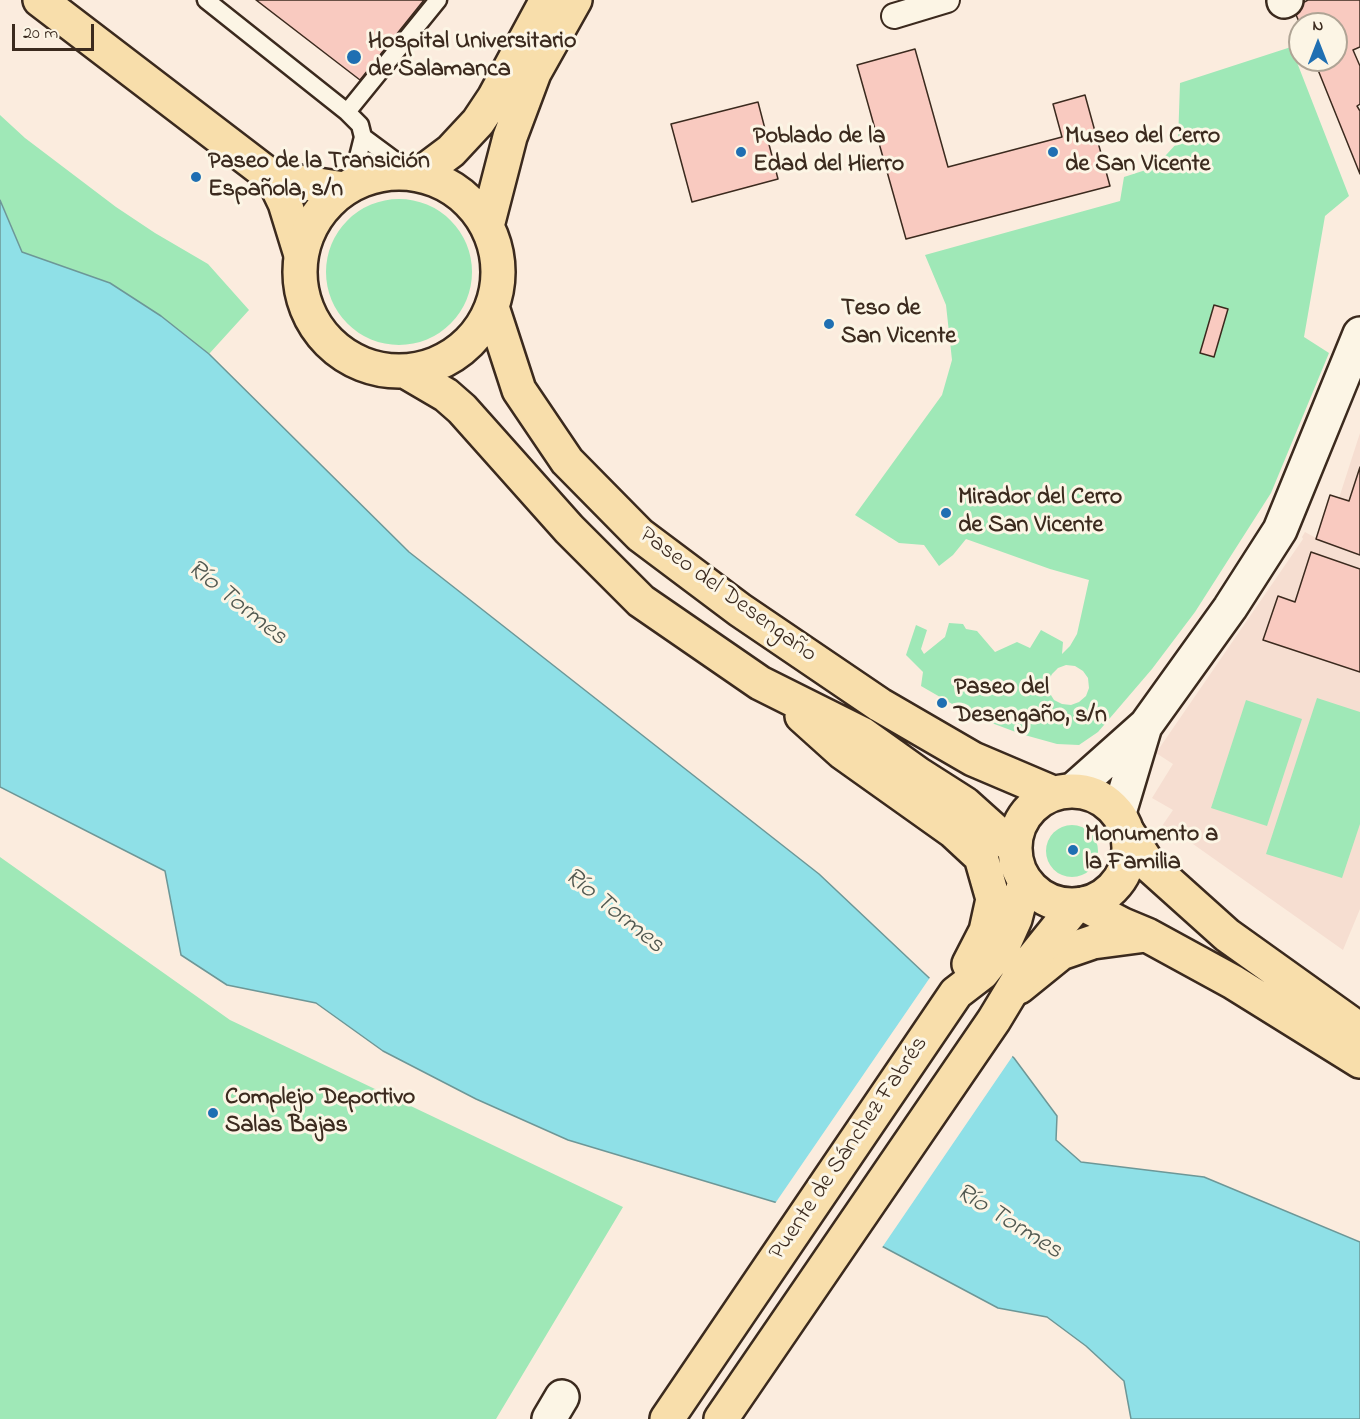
<!DOCTYPE html>
<meta charset="utf-8">
<style>
body{margin:0}
#map{position:relative;width:1360px;height:1419px;overflow:hidden;background:#fbecde;font-family:"Indie Flower",sans-serif}
canvas{display:block}
.north{position:absolute;left:1288px;top:12px;width:60px;height:60px;box-sizing:border-box;background:#fcf5e5;border:2px solid #afa495;border-radius:50%;rotate:0deg;font-size:16px;font-weight:700;line-height:24px;text-align:center;color:#3b2a1e}
.north::after{content:'';display:block;margin:auto;width:21px;height:27px;background:#1f6fb2;clip-path:polygon(50% 0,100% 100%,50% 72%,0 100%)}
.scale{position:absolute;left:12px;top:24px;width:82px;height:27px;box-sizing:border-box;border:3px solid #3b2a1e;border-top:0;padding-left:8px;font-size:18px;line-height:21px;white-space:nowrap;color:#3b2a1e;-webkit-text-stroke:4px #fcf5e5;paint-order:stroke}
</style>
<div id="map">
<canvas width="1360" height="1419"></canvas>
<div class="north">N</div>
<div class="scale">20 m</div>
</div>
<script>
const g = document.querySelector('canvas').getContext('2d');
g.lineJoin = 'round';
function fillPath(path, color) { g.fillStyle = color; g.fill(path, 'evenodd'); }
const toPath = rows => new Path2D(rows.map(r => 'M' + r).join(''));
function stroke(path, color, width, dash) { g.strokeStyle = color; g.lineWidth = width; g.lineCap = dash ? 'butt' : 'round'; g.setLineDash(dash || []); g.stroke(path); }
function drawText(font, color, halo, rows, align = 'center') {
  g.font = font + ' "Indie Flower",sans-serif'; g.lineWidth = 6; g.setLineDash([]); g.textBaseline = 'middle'; g.strokeStyle = halo; g.fillStyle = color; for (const [text, x, y, turn = 0] of rows) {
    g.save(); g.translate(x, y); g.rotate((+turn || 0) * Math.PI / 180); g.textAlign = isNaN(turn) ? turn : align; if (halo) g.strokeText(text, 0, 0); g.fillText(text, 0, 0); g.restore();
  }
}
fillPath(toPath([
 [1360,433,1360,909,1343,950,1193,844,1162,826,1173,810,1152,798,1173,764,1156,753,1303,539,1302,537,1305,532,1316,538,1330,495,1339,498]
]), '#f6ded1');
fillPath(toPath([
 [1291,47,1349,196,1325,216,1304,337,1329,353,1271,493,1195,612,1152,669,1098,732,1079,745,1057,744,1021,734,973,716,921,686,923,672,906,655,916,625,927,630,921,649,924,654,945,637,949,623,963,624,966,629,977,631,995,652,1017,642,1030,648,1041,630,1063,642,1062,654,1070,646,1077,634,1089,580,1050,569,966,539,953,555,939,566,924,545,899,543,855,515,942,395,952,360,946,305,925,255,1120,201,1124,177,1155,167,1178,142,1180,83],
 [1066,665,1075,666,1083,671,1088,678,1089,688,1086,696,1079,702,1071,705,1062,704,1054,700,1049,692,1048,682,1052,674,1058,668],
 [0,115,25,138,116,207,155,233,208,264,249,310,209,354,161,316,110,283,22,252,0,199],
 '326 272a73 73 0 1 1 146 0a73 73 0 1 1-146 0Z',
 [1317,698,1360,712,1360,824,1342,878,1266,854],
 [1246,700,1302,719,1267,826,1211,808],
 '1046 851a26 26 0 1 1 52 0a26 26 0 1 1-52 0Z',
 [0,857,230,1020,623,1207,496,1419,0,1419]
]), '#9fe8b7');
const water = toPath([
 [0,200,22,252,110,283,161,316,209,354,409,552,819,874,1014,1058,1057,1116,1056,1140,1081,1162,1204,1177,1360,1242,1360,1419,1131,1419,1124,1381,1086,1346,1047,1317,998,1308,831,1219,568,1140,476,1099,383,1051,316,1003,227,985,181,955,165,871,0,787,0,200]
]);
fillPath(water, '#8fe0e7');
stroke(water, '#6d9797', 1.5);
fillPath(toPath([
 [931,976,1014,1054,881,1249,830,1222,774,1205]
]), '#fbecde');
const building = toPath([
 [256,0,424,0,360,80,256,0],
 [1308,0,1360,0,1360,47,1353,50,1360,66,1360,104,1357,106,1360,111,1360,174,1314,60,1336,60,1336,24,1300,24,1293,8,1308,0],
 [915,49,948,167,1062,137,1053,104,1085,95,1110,186,906,239,857,65,915,49],
 [758,102,778,179,692,202,671,124,758,102],
 [1214,305,1228,309,1214,357,1200,353,1214,305],
 [1360,467,1360,555,1316,539,1330,495,1349,501,1360,467],
 [1311,552,1360,569,1360,672,1263,640,1278,596,1295,602,1311,552]
]);
fillPath(building, '#f9cac0');
stroke(building, '#3b2a1e', 1.5);
const service = toPath([
 [206,0,347,112,360,125,363,137,351,185],
 [347,112,438,0],
 [363,137,413,174]
]);
const pedestrian = toPath([
 [894,16,947,0]
]);
const minor = toPath([
 [1284,1,1286,0],
 [1073,790,1146,725,1230,608,1280,530,1360,334],
 [1119,813,1145,726],
 [549,1419,562,1397]
]);
const primary = toPath([
 [40,0,273,178,344,189],
 [273,178,285,203,301,255],
 [1128,833,1149,865,1227,935,1360,1030],
 [1083,904,1123,925,1147,935,1233,982,1360,1061],
 [1019,987,1061,953,1093,942,1146,935]
]);
const trunk = toPath([
 '300 272a99 99 0 1 1 198 0a99 99 0 1 1-198 0Z',
 [419,175,451,151,478,122,494,98,547,0],
 [487,226,510,137,534,73,575,0],
 [492,307,519,390,567,461,640,535,740,610,880,705,973,759,1053,793],
 [405,371,446,395,462,409,569,529,641,601,760,683,862,734,918,774,965,804,1014,848],
 [802,716,842,752,953,831,981,857,993,899,986,931,969,964],
 '1015 848a57 57 0 1 1 114 0a57 57 0 1 1-114 0Z',
 [667,1419,956,993,982,973,1002,948,1015,919,1025,881],
 [721,1419,994,1020,1026,967,1076,905]
]);
stroke(service, '#3b2a1e', 21);
stroke(pedestrian, '#3b2a1e', 28);
stroke(minor, '#3b2a1e', 38);
stroke(primary, '#3b2a1e', 38);
stroke(trunk, '#3b2a1e', 38);
stroke(service, '#fcf5e5', 16);
stroke(pedestrian, '#fcf5e5', 24);
stroke(minor, '#fcf5e5', 33);
stroke(primary, '#f8deab', 33);
stroke(trunk, '#f8deab', 33);
for (const [x, y, r, color] of [
 [354,57,8,"#1f6fb2"],
 [741,152,6,"#1f6fb2"],
 [1053,152,6,"#1f6fb2"],
 [196,177,6,"#1f6fb2"],
 [829,324,6,"#1f6fb2"],
 [946,513,6,"#1f6fb2"],
 [942,703,6,"#1f6fb2"],
 [1073,850,6,"#1f6fb2"],
 [213,1113,6,"#1f6fb2"]
]) { const dot = new Path2D(); dot.arc(x, y, r, 0, 2 * Math.PI); g.fillStyle = color; g.fill(dot); stroke(dot, '#fcf5e5', 2); }
drawText('bold 24px', '#3b2a1e', '#fcf5e5', [
 ["Hospital Universitario",368,43],
 ["de Salamanca",368,71],
 ["Poblado de la",753,138],
 ["Edad del Hierro",753,166],
 ["Museo del Cerro",1065,138],
 ["de San Vicente",1065,166],
 ["Paseo de la Transición",208,163],
 ["Española, s/n",208,191],
 ["Teso de",841,310],
 ["San Vicente",841,338],
 ["Mirador del Cerro",958,499],
 ["de San Vicente",958,527],
 ["Paseo del",954,689],
 ["Desengaño, s/n",954,717],
 ["Monumento a",1085,836],
 ["la Familia",1085,864],
 ["Complejo Deportivo",225,1099],
 ["Salas Bajas",225,1127]
], 'left');
drawText('24px', '#3b2a1e', '#fcf5e5', [
 ["Paseo del Desengaño",727,596,36],
 ["Puente de Sánchez Fabrés",850,1149,-56]
]);
drawText('italic 26px', '#505850', '#fcf5e5', [
 ["Río Tormes",236,604,39],
 ["Río Tormes",613,912,39],
 ["Río Tormes",1008,1223,32]
]);
</script>
